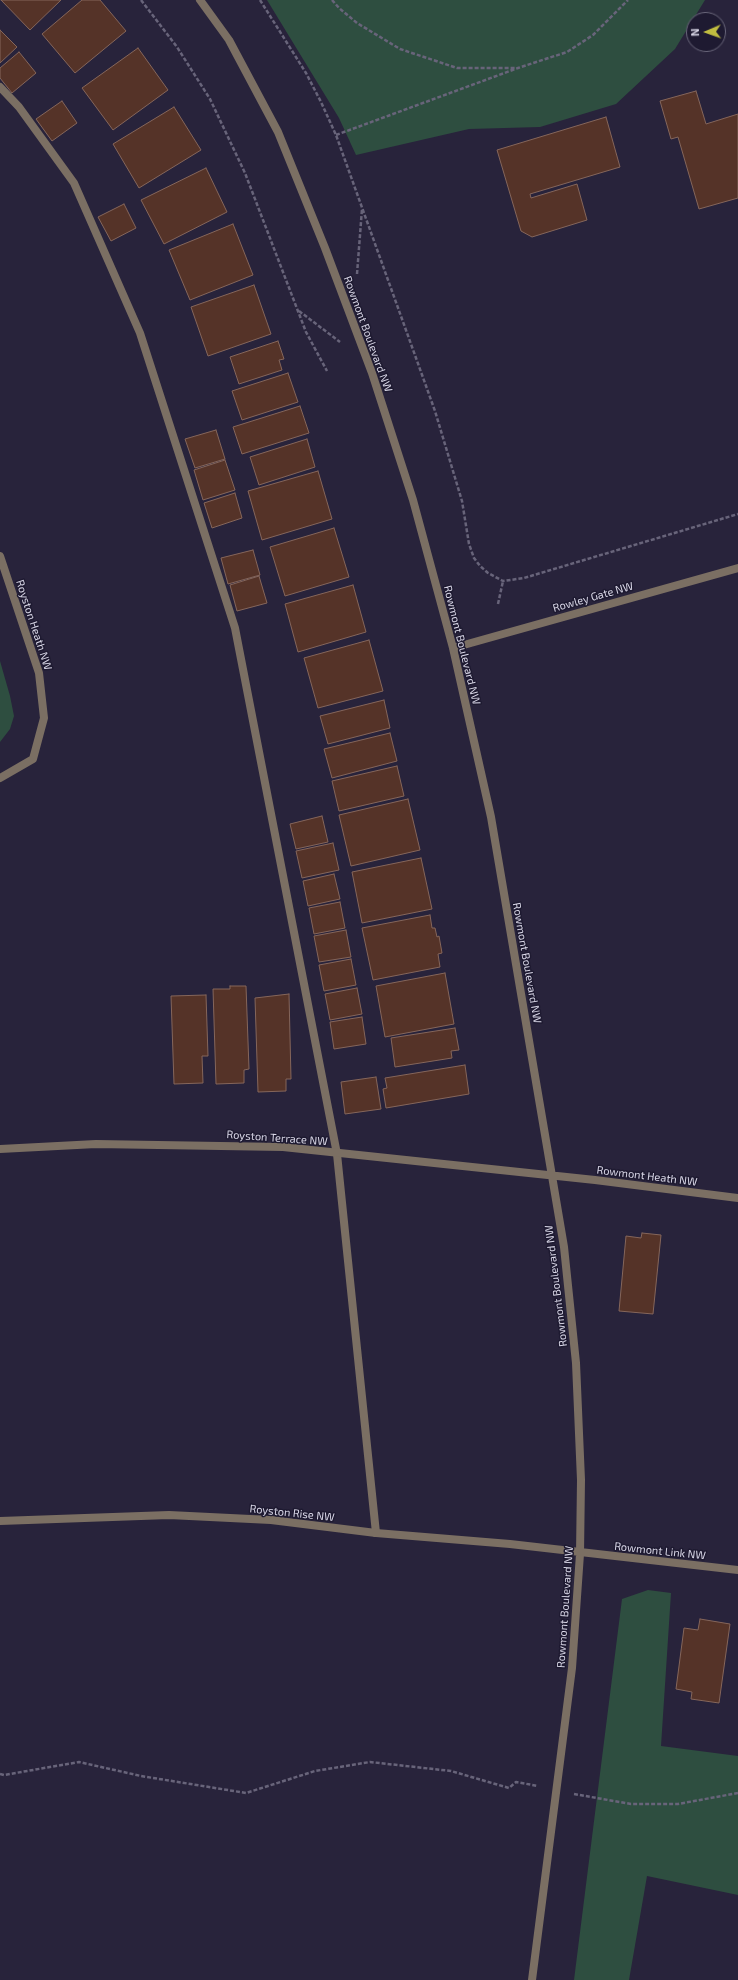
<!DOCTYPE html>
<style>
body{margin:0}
#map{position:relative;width:738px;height:1980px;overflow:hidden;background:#28233b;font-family:"Exo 2",sans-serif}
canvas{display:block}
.north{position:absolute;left:686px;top:12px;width:40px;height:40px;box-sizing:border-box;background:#1e1a31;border:1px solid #69667a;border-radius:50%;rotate:268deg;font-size:11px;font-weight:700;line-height:16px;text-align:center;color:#dad8e8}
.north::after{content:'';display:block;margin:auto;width:14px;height:18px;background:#c1bd40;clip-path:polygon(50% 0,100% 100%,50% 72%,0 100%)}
</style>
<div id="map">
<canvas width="738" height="1980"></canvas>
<div class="north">N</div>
</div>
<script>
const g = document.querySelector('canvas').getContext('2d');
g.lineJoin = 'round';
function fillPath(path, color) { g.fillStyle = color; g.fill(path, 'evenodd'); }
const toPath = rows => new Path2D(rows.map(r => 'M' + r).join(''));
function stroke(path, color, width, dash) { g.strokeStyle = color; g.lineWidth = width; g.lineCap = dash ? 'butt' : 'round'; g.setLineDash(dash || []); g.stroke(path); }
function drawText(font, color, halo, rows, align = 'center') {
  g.font = font + ' "Exo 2",sans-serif'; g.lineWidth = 3; g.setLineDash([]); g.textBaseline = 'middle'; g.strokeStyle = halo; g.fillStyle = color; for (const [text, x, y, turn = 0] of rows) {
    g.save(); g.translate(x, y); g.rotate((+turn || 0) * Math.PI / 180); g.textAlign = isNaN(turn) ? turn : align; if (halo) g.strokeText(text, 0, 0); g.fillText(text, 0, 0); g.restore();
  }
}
fillPath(toPath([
 [267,0,705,0,675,49,616,104,540,127,469,129,356,155,339,118],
 [0,661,10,696,14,716,10,729,0,742],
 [648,1590,671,1593,661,1746,738,1756,738,1895,647,1876,629,1980,574,1980,622,1599]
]), '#2e4e40');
const building = toPath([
 [1,0,61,0,30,30,1,0],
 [82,0,100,0,126,31,75,73,42,34,82,0],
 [0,30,17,47,0,63,0,30],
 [138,48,168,90,113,130,82,88,138,48],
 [19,52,36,73,12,93,0,78,0,68,19,52],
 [696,91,706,124,738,114,738,198,699,209,678,137,671,139,660,101,696,91],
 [62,101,77,123,52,141,36,119,62,101],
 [174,107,201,150,139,188,113,144,174,107],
 [606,117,620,167,530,194,531,198,577,184,587,220,532,237,521,231,497,150,606,117],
 [206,168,227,212,164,244,141,200,206,168],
 [124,204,136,228,111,241,98,217,124,204],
 [233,224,253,275,190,300,169,250,233,224],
 [254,285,271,334,208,356,191,307,254,285],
 [278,341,284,359,279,360,282,370,239,384,230,357,278,341],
 [288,373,298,402,242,420,232,391,288,373],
 [300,406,309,433,242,454,233,427,300,406],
 [216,430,225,459,195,468,185,439,216,430],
 [307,439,315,467,259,485,250,457,307,439],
 [225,460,235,490,203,500,194,470,225,460],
 [318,471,332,519,262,540,248,491,318,471],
 [235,493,242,518,212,528,204,503,235,493],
 [334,528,349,577,285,596,270,547,334,528],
 [253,550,260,575,228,584,221,558,253,550],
 [259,576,267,603,237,611,230,585,259,576],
 [353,585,366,632,298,652,285,604,353,585],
 [369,640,383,691,318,708,304,658,369,640],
 [384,700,390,728,328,744,320,716,384,700],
 [390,733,397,761,332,778,324,749,390,733],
 [397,766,404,796,339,811,332,781,397,766],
 [408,799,420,850,351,866,339,815,408,799],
 [322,816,328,842,296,849,290,824,322,816],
 [333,843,339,870,302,878,296,851,333,843],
 [421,858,432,909,362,923,352,872,421,858],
 [334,874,340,899,308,906,303,881,334,874],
 [340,902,345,928,314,934,309,908,340,902],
 [430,915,432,928,435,928,437,937,439,936,442,953,438,954,440,967,373,980,362,928,430,915],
 [346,930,351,957,319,962,314,936,346,930],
 [351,959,356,985,324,991,319,965,351,959],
 [445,973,454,1024,385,1037,376,986,445,973],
 [230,986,246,986,249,1069,244,1070,244,1083,216,1084,213,989,230,989,230,986],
 [357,988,362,1014,330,1020,325,994,357,988],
 [289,994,291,1079,286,1079,286,1091,258,1092,255,998,289,994],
 [206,995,208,1056,202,1056,203,1083,174,1084,171,996,206,995],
 [362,1017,366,1044,334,1049,330,1022,362,1017],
 [455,1028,459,1050,451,1051,452,1058,395,1067,391,1038,455,1028],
 [465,1065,469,1094,386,1108,383,1089,387,1088,385,1078,465,1065],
 [376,1077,381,1109,345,1114,341,1082,376,1077],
 [642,1233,661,1235,653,1314,619,1311,626,1236,641,1238,642,1233],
 [700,1619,730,1624,719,1703,691,1699,692,1692,676,1689,684,1628,698,1630,700,1619]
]);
fillPath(building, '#553328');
stroke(building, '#85665b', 1);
stroke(toPath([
 [141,0,177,47,210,99,245,173,306,332,327,371],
 [260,0,306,73,321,102,336,135,435,411,462,501,469,544,474,558,480,566,488,573,503,581,524,578,738,514],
 [332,0,339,8,357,23,400,49,457,68,516,68],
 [336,135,518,68,567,52,593,35,628,0],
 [357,274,362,209],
 [299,311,340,342],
 [498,604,503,581],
 [0,1774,4,1775,79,1762,141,1776,246,1793,315,1771,370,1762,451,1771,509,1788,516,1782,538,1786],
 [574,1794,631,1804,678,1804,738,1793]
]), '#68647a', 2.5, [4, 2]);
stroke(toPath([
 [0,87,19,107,74,183,140,333,235,628,337,1154,376,1533]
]), '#7b6f63', 8);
stroke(toPath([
 [200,0,229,40,278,132,325,248,372,373,413,500,453,648,491,817,552,1176,564,1247,576,1363,581,1480,580,1554,572,1668,532,1980],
 [0,556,39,673,44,718,33,759,0,778],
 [453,648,738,568],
 [0,1149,96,1144,283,1147,595,1180,738,1198],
 [0,1521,169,1515,271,1520,376,1533,510,1544,738,1570]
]), '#7b6f63', 8);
drawText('11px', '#dad8e8', '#1e1a31', [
 ["Rowmont Boulevard NW",368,334,70],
 ["Rowley Gate NW",593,597,-16],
 ["Royston Heath NW",34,625,72],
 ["Rowmont Boulevard NW",462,645,76],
 ["Rowmont Boulevard NW",527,963,80],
 ["Royston Terrace NW",277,1138,4],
 ["Rowmont Heath NW",647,1176,7],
 ["Rowmont Boulevard NW",556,1286,-97],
 ["Royston Rise NW",292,1513,6],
 ["Rowmont Link NW",660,1551,6],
 ["Rowmont Boulevard NW",565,1607,-86]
]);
</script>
